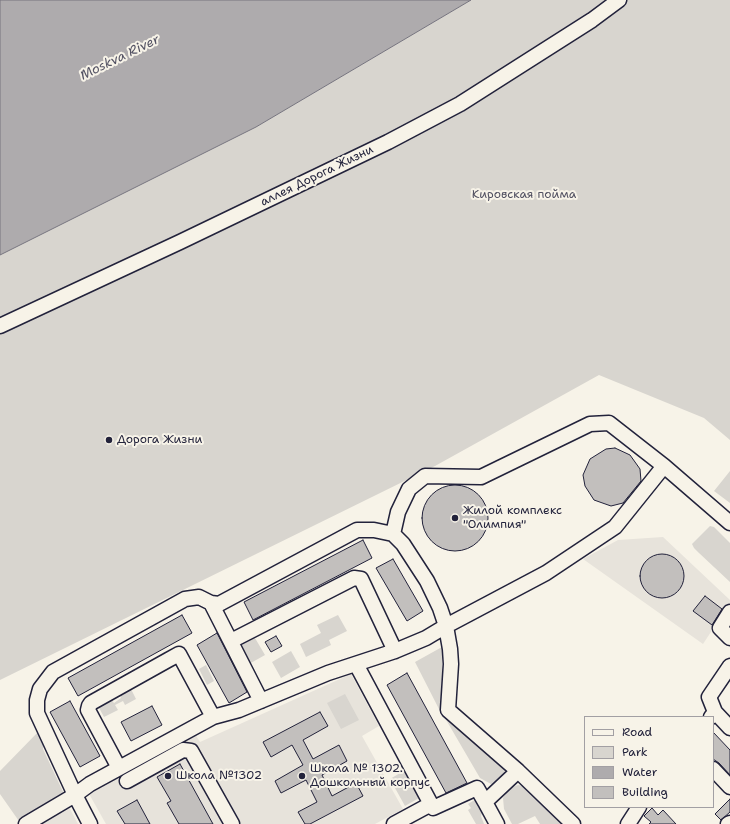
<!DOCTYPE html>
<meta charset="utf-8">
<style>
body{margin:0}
#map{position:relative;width:730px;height:824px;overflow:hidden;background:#f7f3e8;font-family:"Shantell Sans",sans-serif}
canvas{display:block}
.legend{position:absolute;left:584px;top:716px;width:130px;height:92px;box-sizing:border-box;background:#f7f3e8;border:1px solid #a29fa3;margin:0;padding:5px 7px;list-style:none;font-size:12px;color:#22223b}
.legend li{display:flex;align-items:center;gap:8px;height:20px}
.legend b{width:20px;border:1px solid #a29fa3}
</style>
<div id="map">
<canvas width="730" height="824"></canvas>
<ul class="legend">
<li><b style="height:5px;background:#f7f3e8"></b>Road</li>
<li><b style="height:11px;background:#d8d5cf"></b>Park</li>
<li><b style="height:11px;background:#aeabad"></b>Water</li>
<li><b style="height:11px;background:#c2bfbd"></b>Building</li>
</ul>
</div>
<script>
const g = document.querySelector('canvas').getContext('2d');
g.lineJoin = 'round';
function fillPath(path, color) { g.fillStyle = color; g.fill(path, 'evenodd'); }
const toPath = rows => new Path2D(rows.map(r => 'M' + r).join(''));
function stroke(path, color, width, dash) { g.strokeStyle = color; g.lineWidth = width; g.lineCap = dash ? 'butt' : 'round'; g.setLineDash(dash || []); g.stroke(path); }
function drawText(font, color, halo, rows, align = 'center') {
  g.font = font + ' "Shantell Sans",sans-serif'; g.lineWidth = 4; g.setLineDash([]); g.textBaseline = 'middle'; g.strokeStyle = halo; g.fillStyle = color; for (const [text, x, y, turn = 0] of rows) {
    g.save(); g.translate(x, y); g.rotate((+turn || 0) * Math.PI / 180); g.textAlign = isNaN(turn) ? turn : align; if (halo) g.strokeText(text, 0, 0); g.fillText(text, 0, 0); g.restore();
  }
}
fillPath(toPath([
 [663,537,730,600,730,603,703,644,583,559,618,540],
 [351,674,379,726,362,736,403,809,375,824,106,824,88,792,195,734,200,742],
 [69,807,78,824,38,824]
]), '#e7e3db');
fillPath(toPath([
 [471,0,730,0,730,440,704,418,599,375,435,466,0,680,0,255,256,127],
 [730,471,730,503,714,491],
 [710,526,714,527,730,543,730,582,699,553,694,548,692,544],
 [338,615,347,631,329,640,331,645,306,657,300,644,321,633,317,625],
 [255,638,265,655,249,664,240,646],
 [442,647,442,708,440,711,415,662],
 [291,651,300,667,281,678,272,662],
 [206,665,214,681,207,685,199,669],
 [131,689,136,699,125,705,123,701,115,705,118,710,104,717,98,706,111,699,114,703,121,698,120,695],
 [345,694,359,720,341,729,327,703],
 [445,716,503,766,505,770,504,773,496,783,491,784,480,778,445,718],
 [39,731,44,742,43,749,65,796,21,824,0,794,0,771],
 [405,770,419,798,405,806,390,779],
 [518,785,523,786,529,790,564,824,540,824,535,816,518,824,512,824,504,809,503,798,507,792,513,787],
 [476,799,483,811,481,816,484,824,476,824,468,810,471,808,468,804]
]), '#d8d5cf');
const water = toPath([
 [0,0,471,0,256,127,0,255,0,0]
]);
fillPath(water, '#aeabad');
stroke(water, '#76747f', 1);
const building = toPath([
 [615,448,630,455,640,469,641,481,623,503,611,506,594,500,585,486,583,475,590,459,606,449,615,448],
 '422 518a33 33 0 1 1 66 0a33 33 0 1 1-66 0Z',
 [363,540,372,558,253,620,244,602,363,540],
 '640 576a22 22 0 1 1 44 0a22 22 0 1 1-44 0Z',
 [393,559,423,611,407,621,376,568,393,559],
 [705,596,722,609,712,625,693,611,705,596],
 [182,615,192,633,78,696,68,678,182,615],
 [217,633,247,692,229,703,197,645,217,633],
 [276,636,282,646,271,652,265,642,276,636],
 [407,673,467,783,446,793,387,685,407,673],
 [70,701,100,756,80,767,50,712,70,701],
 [152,706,162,725,131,741,121,722,152,706],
 [320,712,328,726,303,740,313,759,339,745,347,761,322,775,332,796,356,783,363,796,310,824,305,824,298,812,317,802,306,780,281,793,275,781,303,765,292,745,271,757,263,742,320,712],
 [713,732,730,750,730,775,719,763,713,759,713,732],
 [180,764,213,824,179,824,167,803,171,801,157,777,180,764],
 [730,799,730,812,721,820,715,814,730,799],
 [137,800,150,824,125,824,117,811,137,800],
 [652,808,658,815,663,810,676,824,649,824,651,822,644,816,652,808]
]);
fillPath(building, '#c2bfbd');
stroke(building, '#22223b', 1);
const minor = toPath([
 [0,326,180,242,388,142,460,104,592,20,619,0],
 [393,534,398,512,409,489,425,476,481,477,590,424,609,423,664,466,730,523],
 [211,603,261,701],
 [730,612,720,628,730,638],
 [231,641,354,578,361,579,395,651],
 [356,664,433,808,477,788,485,802],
 [715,712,709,697,730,666],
 [711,717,715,712,730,728],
 [119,768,88,710,89,706,91,703,168,660,179,654,213,717],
 [713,769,730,787],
 [127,781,183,750,191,751,232,824],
 [26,824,75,795,90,784,213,717,239,710,328,673,395,651,426,638,446,626,450,649,451,664,448,710,518,771,573,824],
 [90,824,75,795,37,713,37,700,40,689,53,672,185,599,199,597,211,603,219,604,357,530,374,530,393,534,403,544,427,581,440,608,446,626,546,573,615,527,664,466],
 [394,824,431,804],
 [497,824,485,802,518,771],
 [628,824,639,807],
 [728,824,730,823]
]);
stroke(minor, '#22223b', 17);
stroke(minor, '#f7f3e8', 14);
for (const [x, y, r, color] of [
 [109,440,4,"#22223b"],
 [455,518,4,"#22223b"],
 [168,776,4,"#22223b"],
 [302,776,4,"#22223b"]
]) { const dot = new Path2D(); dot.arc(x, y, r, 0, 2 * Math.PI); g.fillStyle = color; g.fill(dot); stroke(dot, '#f7f3e8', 1.5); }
drawText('12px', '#22223b', '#f7f3e8', [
 ["аллея Дорога Жизни",317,176,-26]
]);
drawText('12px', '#504f60', '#f7f3e8', [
 ["Кировская пойма",524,195]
]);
drawText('12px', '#22223b', '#f7f3e8', [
 ["Дорога Жизни",117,440],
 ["Жилой комплекс",463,511],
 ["\"Олимпия\"",463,525],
 ["Школа № 1302.",310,769],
 ["Дошкольный корпус",310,783],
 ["Школа №1302",176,776]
], 'left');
drawText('italic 13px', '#535263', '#f7f3e8', [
 ["Moskva River",120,58,-26]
]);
</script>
